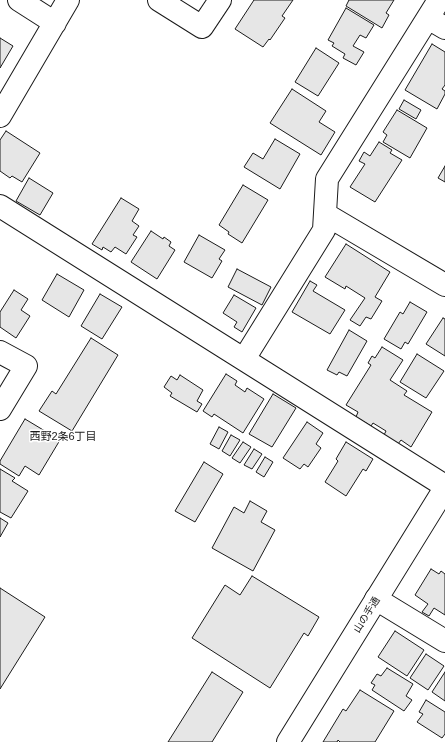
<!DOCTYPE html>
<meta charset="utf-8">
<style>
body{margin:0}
canvas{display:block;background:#fff}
</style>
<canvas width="445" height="742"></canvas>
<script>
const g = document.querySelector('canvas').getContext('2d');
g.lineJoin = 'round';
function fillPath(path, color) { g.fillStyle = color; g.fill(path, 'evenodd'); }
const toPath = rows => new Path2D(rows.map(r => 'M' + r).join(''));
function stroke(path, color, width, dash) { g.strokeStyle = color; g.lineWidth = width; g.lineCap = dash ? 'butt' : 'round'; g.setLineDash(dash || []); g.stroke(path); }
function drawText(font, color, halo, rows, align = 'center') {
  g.font = font + ' Arial,"Noto Sans JP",sans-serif'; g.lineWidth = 3; g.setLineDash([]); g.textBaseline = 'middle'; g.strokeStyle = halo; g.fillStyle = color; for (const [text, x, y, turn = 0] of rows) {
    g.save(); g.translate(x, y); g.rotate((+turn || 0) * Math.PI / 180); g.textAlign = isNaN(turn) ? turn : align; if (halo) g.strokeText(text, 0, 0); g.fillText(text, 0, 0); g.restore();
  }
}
const building = toPath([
 [254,0,293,0,282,16,285,18,270,40,269,39,263,47,235,29,254,0],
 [349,0,394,0,386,13,389,15,382,28,346,6,349,0],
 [346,8,374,25,366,38,360,35,353,46,364,52,356,65,343,58,345,54,332,46,334,43,328,40,346,8],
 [0,38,13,46,0,68,0,38],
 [432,44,445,52,445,85,442,89,445,91,445,94,437,109,405,90,432,44],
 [316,48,339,63,318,96,295,82,316,48],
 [292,89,326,111,319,122,335,132,321,155,270,123,292,89],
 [404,100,421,110,416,119,399,109,404,100],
 [397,110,427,128,410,158,383,142,387,135,383,132,397,110],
 [6,131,40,153,22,182,12,176,10,178,0,171,0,140,6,131],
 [275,139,300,154,280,189,244,167,253,153,263,159,275,139],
 [379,142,392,150,390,153,402,160,375,202,350,187,365,164,359,161,364,152,370,156,379,142],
 [445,166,445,182,438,178,445,166],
 [29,178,53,193,40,215,16,201,29,178],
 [243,185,268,200,242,243,228,234,229,232,219,225,243,185],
 [121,198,139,209,132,221,139,226,133,235,137,237,126,254,115,247,111,252,103,247,102,250,92,244,121,198],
 [151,231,163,239,164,237,171,242,169,246,175,250,157,279,131,262,151,231],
 [199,235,225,250,219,259,222,261,212,278,184,262,199,235],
 [346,244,390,272,375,297,382,301,371,319,366,317,360,326,350,320,365,298,346,286,345,289,325,277,346,244],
 [237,269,271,287,262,305,228,287,237,269],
 [57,274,84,290,69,317,42,300,57,274],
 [310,281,317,285,313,291,345,310,330,334,292,312,310,281],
 [14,290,28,299,21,310,30,316,16,338,0,327,0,312,14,290],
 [100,294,122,307,102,339,81,326,100,294],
 [234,295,256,308,242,332,234,327,237,322,223,313,234,295],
 [410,302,427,312,408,344,405,342,401,349,384,339,400,312,403,314,410,302],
 [443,318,445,319,445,356,426,344,443,318],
 [349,330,367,341,347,376,339,372,337,375,327,370,349,330],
 [91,338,118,355,72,431,39,411,52,391,56,394,91,338],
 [382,347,403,360,390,380,407,391,404,395,432,412,411,447,401,440,398,444,384,435,386,431,373,423,371,426,356,417,358,412,346,405,371,365,368,363,372,356,375,358,382,347],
 [417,354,444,371,426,398,400,382,417,354],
 [226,374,237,381,235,385,245,392,247,388,264,399,243,433,214,414,212,417,203,411,226,374],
 [180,375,203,390,197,401,202,404,197,412,170,396,172,393,164,387,171,376,177,380,180,375],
 [273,394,296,408,272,447,249,434,273,394],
 [25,419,60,440,39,475,25,466,19,476,0,464,0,461,25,419],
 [307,422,323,433,316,444,321,448,308,467,304,464,300,469,283,458,307,422],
 [219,427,228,432,219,449,210,444,219,427],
 [231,435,240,440,230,456,222,451,231,435],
 [243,442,251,447,240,463,232,458,243,442],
 [346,442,373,459,366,471,363,469,346,496,325,482,338,461,336,459,346,442],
 [254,449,262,454,252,469,244,465,254,449],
 [265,457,273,462,264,477,256,472,265,457],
 [204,462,223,474,195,522,175,511,204,462],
 [0,469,15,478,12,481,28,491,11,518,0,512,0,469],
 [250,501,267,511,261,522,275,530,253,571,212,548,234,507,244,513,250,501],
 [0,518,8,523,0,537,0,518],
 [431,569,439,574,441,571,445,574,445,615,434,608,429,616,422,612,428,604,415,595,431,569],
 [252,576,319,617,308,636,304,633,270,688,192,638,225,585,240,595,252,576],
 [0,588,45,617,0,689,0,588],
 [395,631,424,650,407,676,378,657,395,631],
 [426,654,444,666,428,690,410,678,426,654],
 [387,668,413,684,406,696,412,700,404,711,372,690,375,685,371,683,377,674,381,676,387,668],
 [212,672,243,692,212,742,168,742,212,672],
 [445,672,445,701,432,692,445,672],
 [360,690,394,711,375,742,340,742,338,740,337,742,323,742,343,709,346,711,360,690],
 [426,700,445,712,445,734,442,738,417,722,423,714,419,712,426,700]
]);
fillPath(building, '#e6e6e6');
stroke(building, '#1a1a1a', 1);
const minor = toPath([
 [19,0,55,23],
 [159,0,202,27,220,0],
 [428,18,445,28],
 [0,116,68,0],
 [0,206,445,486],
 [325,214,445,285],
 [0,352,26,366,0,409],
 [244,359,324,230,327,179,439,0],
 [376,599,445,641]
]);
const major = toPath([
 [288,742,445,488]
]);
stroke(minor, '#1a1a1a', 24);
stroke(major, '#1a1a1a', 24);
stroke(minor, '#fff', 22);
stroke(major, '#fff', 22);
drawText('10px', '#1a1a1a', '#fff', [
 ["山の手通",367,615,-58]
]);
drawText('11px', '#1a1a1a', '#fff', [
 ["西野2条6丁目",63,437]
]);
</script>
